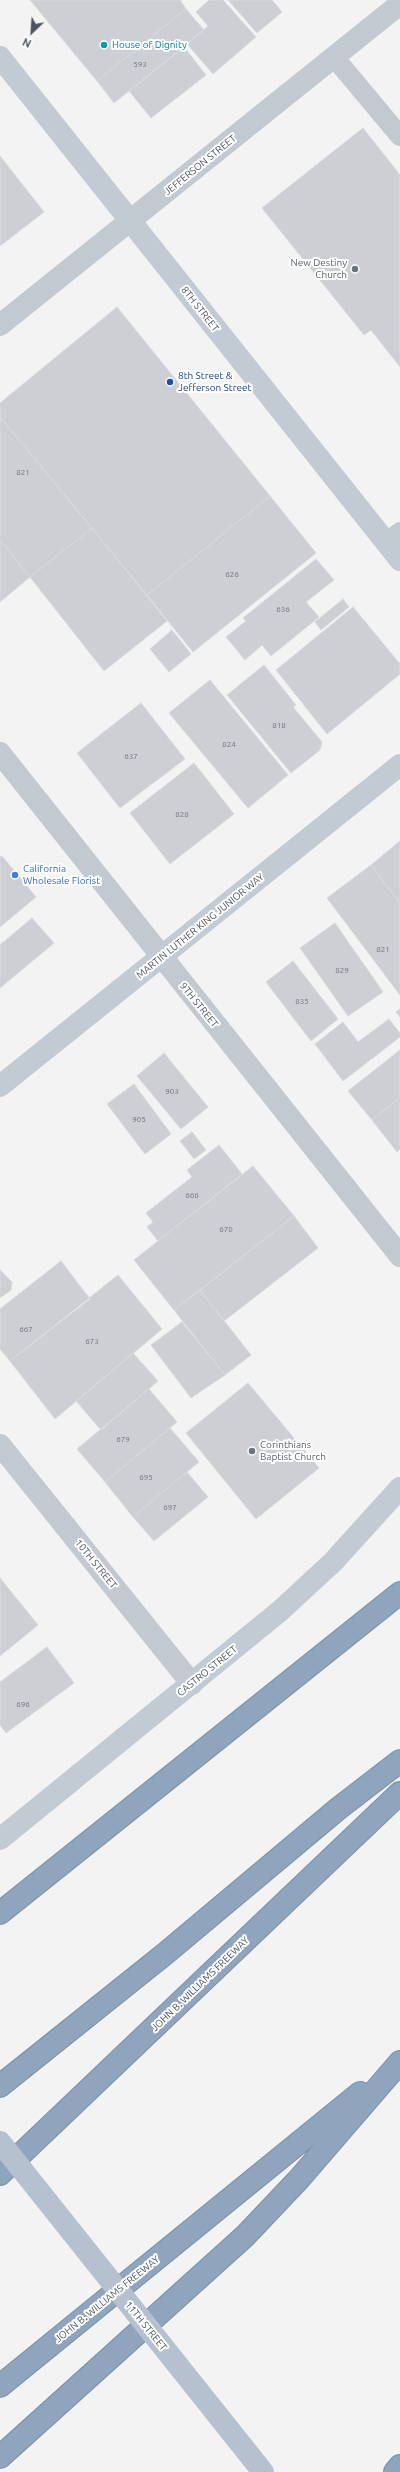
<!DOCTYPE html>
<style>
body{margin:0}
#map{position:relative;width:400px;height:2472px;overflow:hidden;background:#f4f3f3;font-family:Ubuntu,sans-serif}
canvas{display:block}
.north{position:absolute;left:12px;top:12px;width:40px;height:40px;-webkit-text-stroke:3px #fff;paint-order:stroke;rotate:205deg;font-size:11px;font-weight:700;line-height:16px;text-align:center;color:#4b555f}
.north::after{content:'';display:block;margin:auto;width:14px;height:18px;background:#4b555f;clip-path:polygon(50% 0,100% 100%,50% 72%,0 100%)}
</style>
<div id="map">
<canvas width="400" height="2472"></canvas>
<div class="north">N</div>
</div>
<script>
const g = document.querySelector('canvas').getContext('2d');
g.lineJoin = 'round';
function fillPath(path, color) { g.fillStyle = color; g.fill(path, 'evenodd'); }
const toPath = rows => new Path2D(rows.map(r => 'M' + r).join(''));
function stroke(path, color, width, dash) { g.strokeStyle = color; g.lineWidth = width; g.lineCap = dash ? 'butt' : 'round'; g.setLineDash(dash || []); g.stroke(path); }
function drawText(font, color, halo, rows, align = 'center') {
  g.font = font + ' Ubuntu,sans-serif'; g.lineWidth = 4; g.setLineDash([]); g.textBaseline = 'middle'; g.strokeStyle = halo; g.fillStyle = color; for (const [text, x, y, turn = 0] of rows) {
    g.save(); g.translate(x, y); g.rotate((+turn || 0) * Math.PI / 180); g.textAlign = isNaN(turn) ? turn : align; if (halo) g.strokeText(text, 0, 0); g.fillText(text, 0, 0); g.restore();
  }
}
const building = toPath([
 [30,0,180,0,186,9,97,81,30,0],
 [209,0,223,0,256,37,213,74,187,44,208,26,196,12,209,0],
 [228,0,272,0,282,12,257,33,228,0],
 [186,9,204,30,114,103,97,81,186,9],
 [184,47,206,75,151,118,129,91,184,47],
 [363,128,400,175,400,367,371,330,364,335,262,208,363,128],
 [0,156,44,212,0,246,0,156],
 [117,307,270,496,147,595,0,417,0,403,117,307],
 [0,417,92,528,30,577,0,540,0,417],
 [270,496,316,553,193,652,147,595,270,496],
 [92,528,167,621,104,671,30,577,92,528],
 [0,540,30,577,0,602,0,540],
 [316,559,334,580,306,602,319,617,271,656,262,645,245,660,226,637,246,621,243,618,316,559],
 [343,599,349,607,321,630,315,622,343,599],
 [353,607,400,664,400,674,327,734,276,670,353,607],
 [172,630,191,654,169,672,150,649,172,630],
 [264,665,296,705,293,707,322,742,320,750,291,773,227,695,264,665],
 [210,680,288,775,248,808,169,713,210,680],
 [141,703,185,759,120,808,77,753,141,703],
 [194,763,234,814,170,864,130,813,194,763],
 [400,841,400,903,371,865,400,841],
 [2,856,36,897,0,927,0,857,2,856],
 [371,865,400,903,400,995,327,898,371,865],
 [32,918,54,943,0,988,0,945,32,918],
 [335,923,383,992,348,1016,300,948,335,923],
 [293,961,338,1019,311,1041,266,982,293,961],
 [400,1009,400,1017,396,1012,400,1009],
 [389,1019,400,1033,400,1037,343,1081,315,1044,343,1022,358,1042,389,1019],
 [400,1050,400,1098,372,1120,348,1091,400,1050],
 [164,1053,208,1107,181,1129,137,1076,164,1053],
 [134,1084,171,1134,145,1154,107,1104,134,1084],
 [400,1098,400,1149,397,1152,372,1120,400,1098],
 [192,1132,206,1150,194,1159,180,1141,192,1132],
 [219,1145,242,1174,158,1241,147,1227,153,1222,146,1213,192,1177,187,1170,219,1145],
 [253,1166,294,1216,174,1310,134,1260,253,1166],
 [294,1216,318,1248,224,1321,200,1290,294,1216],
 [61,1261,90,1299,10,1361,0,1349,0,1309,61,1261],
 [0,1270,12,1282,11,1290,0,1298,0,1270],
 [118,1275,162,1329,55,1419,10,1361,118,1275],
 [200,1290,251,1355,225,1375,174,1310,200,1290],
 [182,1322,225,1375,191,1398,151,1345,182,1322],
 [133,1353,158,1381,101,1430,76,1401,133,1353],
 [248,1383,319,1468,256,1519,186,1433,248,1383],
 [149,1389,177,1422,105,1482,77,1449,149,1389],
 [170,1428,199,1462,133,1517,105,1482,170,1428],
 [187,1472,208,1497,154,1541,133,1517,187,1472],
 [0,1578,38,1625,0,1656,0,1578],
 [47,1647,74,1683,6,1733,0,1725,0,1682,47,1647]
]);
fillPath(building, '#cdcfd4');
stroke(building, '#d7d9dd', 1);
const highway = toPath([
 [0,1913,400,1593],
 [0,2086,166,1953,339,1808,400,1761],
 [0,2174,400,1793],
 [0,2386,360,2093],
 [0,2457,245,2236,299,2179,400,2062],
 [395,2472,400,2466]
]);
stroke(highway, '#7a8fa8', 24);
stroke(toPath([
 [334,57,400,136],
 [386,543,400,532]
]), '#c2c9d0', 20);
stroke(toPath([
 [0,325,400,4],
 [0,753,400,1256],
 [0,1445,192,1684]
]), '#c2c9d0', 22);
stroke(toPath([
 [0,57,400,560],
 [0,1086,400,765],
 [0,1839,280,1611,333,1562,400,1488]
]), '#c2cad4', 22);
stroke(highway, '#8fa4bd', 22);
stroke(toPath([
 [0,2142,263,2472]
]), '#b5c1ce', 22);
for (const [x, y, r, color] of [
 [104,45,4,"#0f9aa8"],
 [355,269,4,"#6b7280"],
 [170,382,4,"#1a4fb4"],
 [15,875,4,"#3f7fe0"],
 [252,1451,4,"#6b7280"]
]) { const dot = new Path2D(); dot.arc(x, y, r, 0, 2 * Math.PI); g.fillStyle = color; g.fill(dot); stroke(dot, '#fff', 1.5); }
drawText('8px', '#6c747c', null, [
 ["593",140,64],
 ["821",23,472],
 ["626",232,574],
 ["636",283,609],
 ["818",279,725],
 ["824",229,744],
 ["637",131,756],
 ["828",182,814],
 ["821",383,949],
 ["829",342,970],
 ["835",302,1001],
 ["903",172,1091],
 ["905",139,1119],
 ["666",192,1195],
 ["670",226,1229],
 ["667",26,1329],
 ["673",92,1341],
 ["679",123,1439],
 ["695",146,1477],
 ["697",170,1507],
 ["696",23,1704]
]);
drawText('10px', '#0d838f', '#fff', [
 ["House of Dignity",112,45]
], 'left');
drawText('10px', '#4b555f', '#fff', [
 ["JEFFERSON STREET",200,165,-39],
 ["8TH STREET",200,309,52],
 ["MARTIN LUTHER KING JUNIOR WAY",200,926,-39],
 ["9TH STREET",199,1005,51],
 ["10TH STREET",96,1564,51],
 ["CASTRO STREET",207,1671,-39],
 ["JOHN B. WILLIAMS FREEWAY",200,1984,-44],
 ["JOHN B. WILLIAMS FREEWAY",107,2299,-39],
 ["11TH STREET",146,2326,51]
]);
drawText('10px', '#5b616d', '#fff', [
 ["New Destiny",347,263],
 ["Church",347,275],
 ["Corinthians",260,1445,"left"],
 ["Baptist Church",260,1457,"left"]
], 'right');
drawText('10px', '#164399', '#fff', [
 ["8th Street &",178,376],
 ["Jefferson Street",178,388]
], 'left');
drawText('10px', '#366cbe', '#fff', [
 ["California",23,869],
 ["Wholesale Florist",23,881]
], 'left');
</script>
